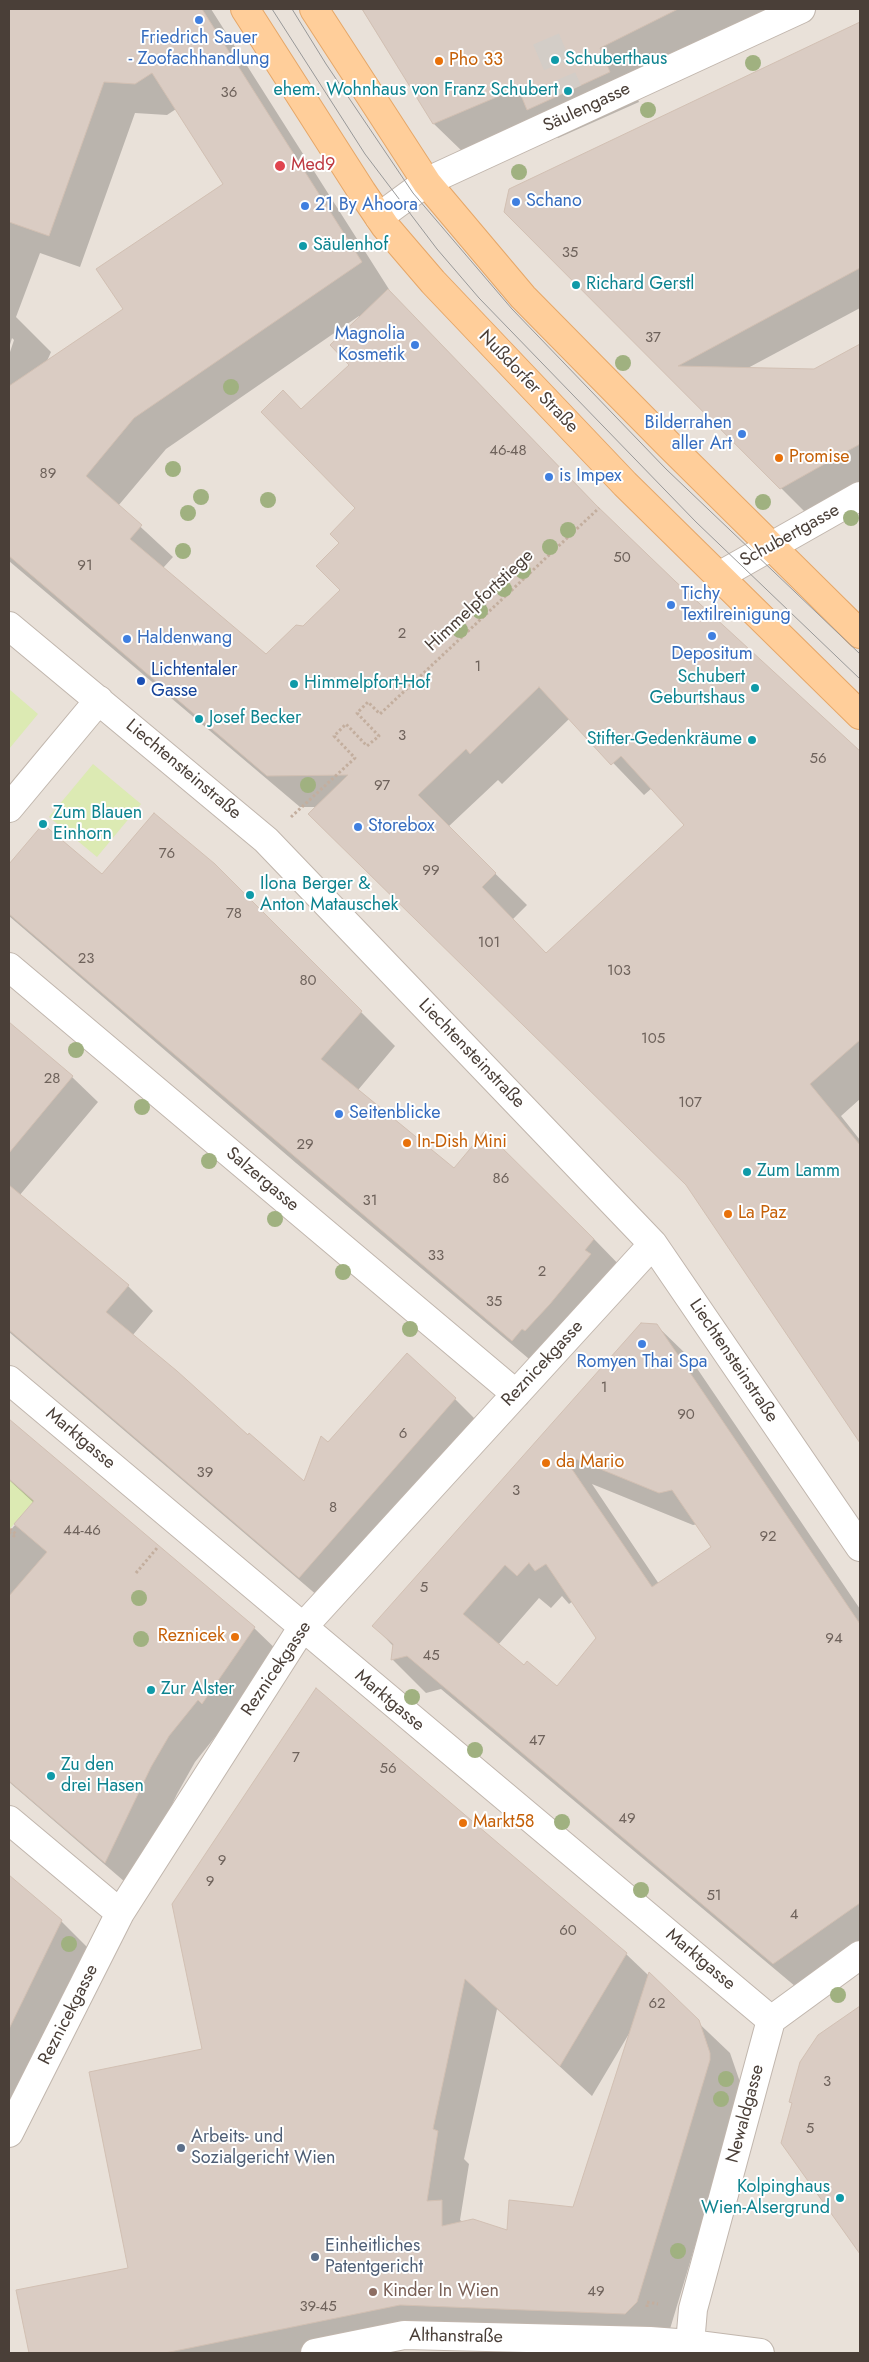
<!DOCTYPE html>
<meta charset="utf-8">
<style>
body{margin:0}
#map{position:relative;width:869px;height:2362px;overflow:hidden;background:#f5f0eb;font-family:Jost,sans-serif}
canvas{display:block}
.frame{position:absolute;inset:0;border:10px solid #4a3f38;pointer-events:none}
</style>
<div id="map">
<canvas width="869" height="2362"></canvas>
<div class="frame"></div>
</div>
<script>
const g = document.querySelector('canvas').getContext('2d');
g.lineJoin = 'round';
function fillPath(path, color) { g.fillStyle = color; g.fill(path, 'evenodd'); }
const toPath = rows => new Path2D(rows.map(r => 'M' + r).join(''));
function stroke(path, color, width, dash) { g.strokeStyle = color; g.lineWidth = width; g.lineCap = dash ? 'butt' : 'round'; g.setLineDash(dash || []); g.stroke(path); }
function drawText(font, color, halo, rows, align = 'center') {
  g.font = font + ' Jost,sans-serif'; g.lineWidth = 4; g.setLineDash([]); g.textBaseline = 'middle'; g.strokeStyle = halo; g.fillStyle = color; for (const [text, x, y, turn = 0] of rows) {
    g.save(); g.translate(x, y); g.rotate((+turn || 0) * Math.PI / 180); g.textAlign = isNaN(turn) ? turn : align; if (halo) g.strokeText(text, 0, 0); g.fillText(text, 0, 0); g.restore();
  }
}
fillPath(toPath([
 [9,9,860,9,860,2353,9,2353]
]), '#e9e1d9');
fillPath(toPath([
 [9,689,38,714,9,749],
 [93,764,141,804,97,857,49,817],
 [9,1479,34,1501,9,1530]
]), '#dceab3');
fillPath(toPath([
 [9,9,211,9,392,294,613,523,674,582,860,752,860,1099,841,1116,860,1140,860,1440,688,1186,317,807,300,807,9,561,9,355,14,340,12,338,9,348],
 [176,109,224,185,125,309,47,361,51,352,16,317,40,253,80,267,135,113,167,115],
 [359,316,351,365,302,411,357,509,341,543,342,590,304,627,266,656,163,568,173,557,118,506,166,449],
 [570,718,644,795,652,788,686,825,547,954,513,919,527,905,448,827,498,780,502,784],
 [362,9,768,9,629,78,639,102,558,138,540,120,464,153,434,124],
 [860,24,860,308,746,369,814,371,860,345,860,484,807,514,505,212,511,189],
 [43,826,102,876,214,865,395,1046,358,1090,454,1170,594,1239,627,1273,547,1374,296,1163,9,916,9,866],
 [9,1023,72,1077,98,1102,19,1196,128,1286,153,1311,132,1336,248,1437,305,1483,328,1443,455,1399,480,1424,325,1602,9,1332],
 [656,1325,690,1358,860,1609,860,1960,808,1997,441,1689,426,1693,393,1660,394,1647,374,1626],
 [592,1484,693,1525,698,1524,713,1547,659,1584],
 [562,1596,569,1604,573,1601,598,1638,557,1688,524,1667,498,1645,539,1598,551,1608],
 [22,1432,254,1628,281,1654,195,1762,177,1794,132,1888,9,1782,9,1532,34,1503,9,1480,9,1447],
 [9,1876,61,1921,87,1947,9,2110],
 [173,1905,626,1954,730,2053,741,2085,741,2092,670,2329,432,2336,348,2353,30,2353,17,2291,130,2269,204,2050],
 [497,2009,592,2096,630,2032,574,2208,508,2231,463,2222,460,2220,469,2164,464,2159],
 [860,2008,860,2252,782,2143,793,2104,790,2101,819,2036]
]), '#0003');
const building = toPath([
 [9,9,202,9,362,262,134,418,86,476,142,525,130,539,266,654,296,625,303,626,340,590,316,566,339,543,330,534,355,508,261,412,283,390,301,409,349,365,330,345,388,289,596,505,675,581,860,751,860,1040,810,1084,860,1145,860,1443,686,1185,308,814,348,775,267,776,9,556,9,386,123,309,96,269,223,184,152,73,135,84,104,82,49,236,9,222,9,9],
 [539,687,611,765,621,756,684,825,546,953,482,887,496,873,418,795,466,749,470,754,539,687],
 [362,9,678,9,600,48,610,72,527,110,518,88,433,124,362,9],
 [860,22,860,268,678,366,814,369,860,344,860,444,780,489,504,212,509,189,860,22],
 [154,813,215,864,362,1011,321,1059,454,1168,485,1131,594,1239,585,1250,591,1254,550,1304,525,1331,522,1329,512,1341,9,914,9,864,43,824,102,874,154,813],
 [9,1022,73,1076,9,1153,9,1022],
 [9,1185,129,1285,106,1312,177,1371,248,1435,249,1433,304,1481,321,1436,328,1442,407,1353,456,1398,299,1578,9,1330,9,1185],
 [641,1323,657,1324,860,1624,860,1903,773,1964,407,1656,391,1660,393,1644,372,1626,641,1323],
 [561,1453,659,1493,672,1490,711,1547,652,1587,561,1453],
 [529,1563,535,1571,546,1564,596,1638,557,1686,527,1661,524,1665,463,1614,505,1565,517,1576,529,1563],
 [9,1419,255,1627,202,1704,198,1700,169,1736,151,1767,105,1863,9,1781,9,1596,47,1552,14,1524,34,1501,9,1479,9,1419],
 [316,1688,627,1953,560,2066,465,1979,433,2129,438,2131,427,2201,442,2200,442,2226,473,2219,507,2230,509,2200,573,2207,649,1972,699,2020,710,2053,710,2060,637,2302,625,2314,400,2305,165,2353,29,2353,16,2290,128,2268,89,2072,202,2049,172,1904,316,1688],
 [9,1875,62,1920,9,2029,9,1875],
 [860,2006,860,2254,781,2143,792,2103,789,2102,800,2062,818,2035,860,2006]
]);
fillPath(building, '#daccc3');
stroke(building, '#d2c0b3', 1);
stroke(toPath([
 [546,39,568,91]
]), '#d3cdc7', 28, [28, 14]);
const minor = toPath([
 [379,217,428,181,801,9],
 [719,576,860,496],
 [9,626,266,840,653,1244,860,1547],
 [9,808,99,700],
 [9,967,516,1394],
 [9,1380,771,2020],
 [9,1820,120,1913],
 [9,2133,120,1913,302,1628,653,1244],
 [690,2344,693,2309,771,2020,860,1955],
 [315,2353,404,2335,650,2341,690,2344,760,2353]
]);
const major = toPath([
 [245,9,362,192,385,226,433,282,625,484,860,715],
 [314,9,427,183,523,297,668,444,860,634]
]);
stroke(minor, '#c1b6ad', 30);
stroke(major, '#e6a768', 30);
stroke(toPath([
 [291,817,355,758,334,736,346,724,367,746,379,736,357,713,368,702,380,714,599,508],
 [9,1532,14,1536,16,1534,10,1529],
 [136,1573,157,1548],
 [647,2307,647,2302,658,2304]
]), '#c3ae9e', 3, [2.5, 2.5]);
stroke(minor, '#fff', 28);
stroke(major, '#ffce9a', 28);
stroke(toPath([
 [272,9,365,154,437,249,479,298,696,522,860,679],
 [292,9,326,64,413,193,512,309,666,469,860,654]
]), '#999', 1);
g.fillStyle = '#a0b180';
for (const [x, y] of [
 [753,63],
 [648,110],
 [519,172],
 [623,363],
 [231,387],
 [173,469],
 [201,497],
 [268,500],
 [763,502],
 [188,513],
 [851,518],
 [568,530],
 [550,547],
 [183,551],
 [523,571],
 [504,589],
 [480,611],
 [460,630],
 [308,785],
 [76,1050],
 [142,1107],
 [209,1161],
 [275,1219],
 [343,1272],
 [410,1329],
 [139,1598],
 [141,1639],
 [412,1697],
 [475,1750],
 [562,1822],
 [641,1890],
 [69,1944],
 [838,1995],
 [726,2079],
 [721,2099],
 [678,2251]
]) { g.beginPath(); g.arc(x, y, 8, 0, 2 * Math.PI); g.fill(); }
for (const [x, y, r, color] of [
 [199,20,5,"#3f7fe0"],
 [555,60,5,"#0f9aa8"],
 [439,61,5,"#e8710a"],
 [568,91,5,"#0f9aa8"],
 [280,166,6,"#e0444e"],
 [516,202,5,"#3f7fe0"],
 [305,206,5,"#3f7fe0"],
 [303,246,5,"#0f9aa8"],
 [576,285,5,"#0f9aa8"],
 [415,345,5,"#3f7fe0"],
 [742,434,5,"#3f7fe0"],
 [779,458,5,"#e8710a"],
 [549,477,5,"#3f7fe0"],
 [671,605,5,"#3f7fe0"],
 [712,636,5,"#3f7fe0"],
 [127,639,5,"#3f7fe0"],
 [141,681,5,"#1a4fb4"],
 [294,684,5,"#0f9aa8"],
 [755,688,5,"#0f9aa8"],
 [199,719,5,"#0f9aa8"],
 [752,740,5,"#0f9aa8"],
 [43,824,5,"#0f9aa8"],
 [358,827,5,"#3f7fe0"],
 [250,895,5,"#0f9aa8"],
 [339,1114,5,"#3f7fe0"],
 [407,1143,5,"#e8710a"],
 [747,1172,5,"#0f9aa8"],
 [728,1214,5,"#e8710a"],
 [642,1344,5,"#3f7fe0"],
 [546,1463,5,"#e8710a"],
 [235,1637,5,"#e8710a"],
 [151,1690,5,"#0f9aa8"],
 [51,1776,5,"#0f9aa8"],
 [463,1823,5,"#e8710a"],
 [181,2148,5,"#5c6f8a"],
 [840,2198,5,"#0f9aa8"],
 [315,2257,5,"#5c6f8a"],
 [373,2292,5,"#8d6e63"]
]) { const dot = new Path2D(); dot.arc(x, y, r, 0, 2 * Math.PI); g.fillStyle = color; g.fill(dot); stroke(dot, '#fff', 2); }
drawText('15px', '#6e625b', null, [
 ["36",229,93],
 ["35",570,253],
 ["37",653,338],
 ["46-48",508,451],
 ["89",48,474],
 ["50",622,558],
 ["91",85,566],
 ["2",402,634],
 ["1",478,667],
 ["3",402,736],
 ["56",818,759],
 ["97",382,786],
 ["76",167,854],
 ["99",431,871],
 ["78",234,914],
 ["101",489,943],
 ["23",86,959],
 ["103",619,971],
 ["80",308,981],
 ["105",653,1039],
 ["28",52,1079],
 ["107",690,1103],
 ["29",305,1145],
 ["86",501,1179],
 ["31",370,1201],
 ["33",436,1256],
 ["2",542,1272],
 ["35",494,1302],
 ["1",604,1388],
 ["90",686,1415],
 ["6",403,1434],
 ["39",205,1473],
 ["3",516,1491],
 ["8",333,1508],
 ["44-46",82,1531],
 ["92",768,1537],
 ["5",424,1588],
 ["94",834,1639],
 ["45",431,1656],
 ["47",537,1741],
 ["7",296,1758],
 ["56",388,1769],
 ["49",627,1819],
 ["9",222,1861],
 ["9",210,1882],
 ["51",714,1896],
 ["4",794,1915],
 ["60",568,1931],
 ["62",657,2004],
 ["3",827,2082],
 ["5",810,2129],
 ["49",596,2292],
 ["39-45",318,2307]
]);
drawText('18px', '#366cbe', '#fff', [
 ["Friedrich Sauer",199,39,"center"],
 ["- Zoofachhandlung",199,60,"center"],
 ["Schano",526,202],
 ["21 By Ahoora",315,206],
 ["Magnolia",405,335,"right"],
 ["Kosmetik",405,356,"right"],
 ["Bilderrahen",732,424,"right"],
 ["aller Art",732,445,"right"],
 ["is Impex",559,477],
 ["Tichy",681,595],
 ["Textilreinigung",681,616],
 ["Haldenwang",137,639],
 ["Depositum",712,655,"center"],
 ["Storebox",368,827],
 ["Seitenblicke",349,1114],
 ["Romyen Thai Spa",642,1363,"center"]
], 'left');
drawText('18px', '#0d838f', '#fff', [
 ["Schuberthaus",565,60],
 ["ehem. Wohnhaus von Franz Schubert",558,91,"right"],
 ["Säulenhof",313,246],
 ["Richard Gerstl",586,285],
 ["Schubert",745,678,"right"],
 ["Geburtshaus",745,699,"right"],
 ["Himmelpfort-Hof",304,684],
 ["Josef Becker",209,719],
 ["Stifter-Gedenkräume",742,740,"right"],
 ["Zum Blauen",53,814],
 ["Einhorn",53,835],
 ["Ilona Berger &",260,885],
 ["Anton Matauschek",260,906],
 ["Zum Lamm",757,1172],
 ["Zur Alster",161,1690],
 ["Zu den",61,1766],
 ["drei Hasen",61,1787],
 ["Kolpinghaus",830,2188,"right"],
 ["Wien-Alsergrund",830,2209,"right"]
], 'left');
drawText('18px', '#c56008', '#fff', [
 ["Pho 33",449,61],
 ["Promise",789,458],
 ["In-Dish Mini",417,1143],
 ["La Paz",738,1214],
 ["da Mario",556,1463],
 ["Reznicek",225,1637,"right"],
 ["Markt58",473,1823]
], 'left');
drawText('18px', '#4a3f38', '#fff', [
 ["Säulengasse",587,108,-25],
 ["Nußdorfer Straße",528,382,46],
 ["Schubertgasse",790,536,-29],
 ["Himmelpfortstiege",480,601,-43],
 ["Liechtensteinstraße",183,770,40],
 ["Liechtensteinstraße",471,1054,46],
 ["Salzergasse",262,1180,40],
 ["Liechtensteinstraße",733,1361,56],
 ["Reznicekgasse",543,1364,-47],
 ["Marktgasse",80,1439,40],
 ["Reznicekgasse",277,1669,-56],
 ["Marktgasse",389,1701,40],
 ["Marktgasse",700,1960,40],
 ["Reznicekgasse",69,2015,-63],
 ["Newaldgasse",746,2114,-75],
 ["Althanstraße",456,2337,1]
]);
drawText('18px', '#be3a42', '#fff', [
 ["Med9",291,166]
], 'left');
drawText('18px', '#164399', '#fff', [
 ["Lichtentaler",151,671],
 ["Gasse",151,692]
], 'left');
drawText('18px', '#4e5e75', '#fff', [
 ["Arbeits- und",191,2138],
 ["Sozialgericht Wien",191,2159],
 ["Einheitliches",325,2247],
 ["Patentgericht",325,2268]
], 'left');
drawText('18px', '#785e54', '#fff', [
 ["Kinder In Wien",383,2292]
], 'left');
</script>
